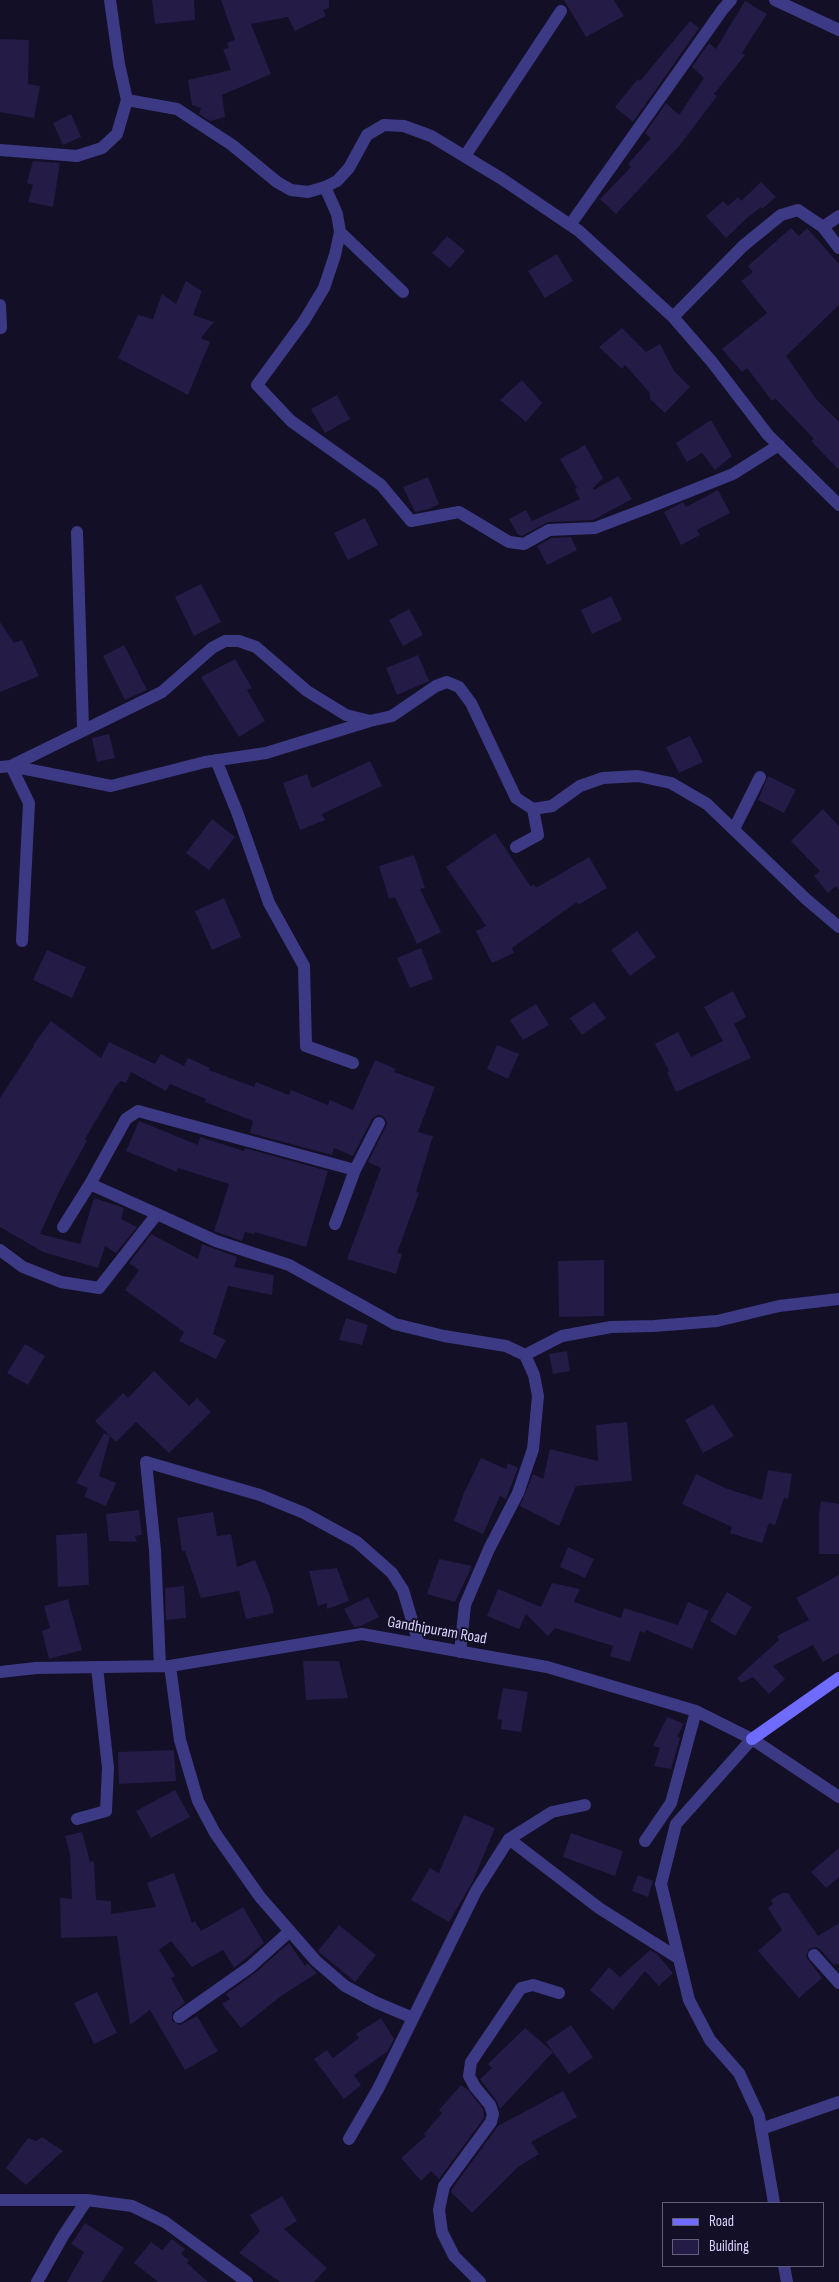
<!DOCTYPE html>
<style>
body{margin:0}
#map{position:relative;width:839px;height:2282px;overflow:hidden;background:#130f26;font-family:"Sofia Sans Condensed",sans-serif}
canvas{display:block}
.legend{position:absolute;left:662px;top:2202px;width:162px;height:65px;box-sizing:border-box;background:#130f26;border:1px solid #625e7d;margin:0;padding:6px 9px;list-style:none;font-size:15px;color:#d9d4ff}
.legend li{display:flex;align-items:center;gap:10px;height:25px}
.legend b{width:25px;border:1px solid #625e7d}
</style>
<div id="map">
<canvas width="839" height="2282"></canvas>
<ul class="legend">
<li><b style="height:6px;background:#6f6bff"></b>Road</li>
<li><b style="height:14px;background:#241b47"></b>Building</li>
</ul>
</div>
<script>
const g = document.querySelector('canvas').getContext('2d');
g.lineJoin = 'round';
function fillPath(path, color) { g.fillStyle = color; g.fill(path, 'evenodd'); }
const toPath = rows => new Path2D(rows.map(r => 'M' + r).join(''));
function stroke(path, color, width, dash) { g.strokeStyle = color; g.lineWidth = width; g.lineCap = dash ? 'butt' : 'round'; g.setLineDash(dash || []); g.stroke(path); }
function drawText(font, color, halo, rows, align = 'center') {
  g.font = font + ' "Sofia Sans Condensed",sans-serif'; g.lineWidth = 4; g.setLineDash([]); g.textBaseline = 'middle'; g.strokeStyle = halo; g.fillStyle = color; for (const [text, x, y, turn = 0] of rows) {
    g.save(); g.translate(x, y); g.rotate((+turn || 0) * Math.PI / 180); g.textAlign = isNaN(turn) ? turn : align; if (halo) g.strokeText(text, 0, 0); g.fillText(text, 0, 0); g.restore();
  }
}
fillPath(toPath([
 [152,0,194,0,195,20,155,24],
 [221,0,329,0,329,8,323,10,326,16,295,31,288,17,251,24,271,74,222,95,225,117,210,121,199,114,201,108,192,105,188,80,231,70,223,49,229,48,227,43,235,40],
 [564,0,614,0,624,16,586,37],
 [745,1,767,14,742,53,745,55,714,94,717,96,680,145,616,214,600,199,631,167,628,164,651,138,645,133,666,103,679,115,704,78,692,67,709,43,716,49],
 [690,21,699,28,633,122,615,107,638,79,640,81],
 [0,39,29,40,28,84,40,86,34,118,0,112],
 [71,114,81,137,63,145,53,123],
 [33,161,60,163,53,207,28,202,33,185,27,183],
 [761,182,776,197,762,209,761,207,747,218,726,238,706,216,723,201,728,206,738,197,741,201],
 [791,228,799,236,807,228,839,264,839,305,786,356,817,400,839,422,839,470,811,441,814,439,775,398,772,401,747,368,742,372,722,349,767,313,741,281,753,272,748,266],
 [447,236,465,251,450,268,432,253],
 [557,254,573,281,545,298,528,271],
 [186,281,202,291,193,315,214,322,201,338,210,342,188,395,118,358,138,315,153,319,162,294,176,304],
 [622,328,646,352,660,344,674,371,690,387,665,413,650,399,650,393,625,365,622,369,599,347],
 [522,380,542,403,526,422,500,400],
 [337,395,350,419,325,433,311,409],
 [711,420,732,456,715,470,702,453,687,462,676,443],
 [585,445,603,478,593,488,594,490,618,476,632,499,593,520,548,522,522,536,518,535,509,519,526,510,532,521,580,499,575,489,577,488,560,459],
 [428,477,439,504,429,509,415,512,403,487],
 [718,490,730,513,697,530,700,535,681,545,664,512,683,502,686,507],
 [365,518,378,545,348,560,334,533],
 [571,537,577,550,547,565,537,546,551,538],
 [201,584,221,622,194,636,175,597],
 [611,596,622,620,592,634,581,610],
 [409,609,423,635,403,646,389,620],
 [0,622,14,643,22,640,39,676,0,692],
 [124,645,147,690,125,700,103,656],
 [418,655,429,681,397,695,386,668],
 [235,659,252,688,247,690,265,721,239,737,201,677],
 [109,734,115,758,97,762,92,738],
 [690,736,703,762,679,773,666,747],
 [370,761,382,786,322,814,325,820,300,830,283,783,307,774,312,788],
 [768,776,796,790,784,813,758,800],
 [823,809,839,826,839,890,836,886,828,893,814,876,820,871,791,841],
 [212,819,235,837,209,870,186,853],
 [495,833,531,887,534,884,536,888,589,857,607,888,578,905,577,902,512,948,514,953,492,963,476,931,486,926,446,867],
 [414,855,425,888,420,889,441,932,417,944,395,897,389,899,379,866],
 [224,898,241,937,212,950,195,911],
 [637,931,656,957,630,976,611,950],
 [421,948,433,979,410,988,397,958],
 [47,950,86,967,72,998,33,980],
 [733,991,746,1017,734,1024,751,1058,676,1092,667,1072,669,1071,655,1044,678,1032,691,1057,723,1041,704,1007],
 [594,1002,606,1018,582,1035,570,1018],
 [536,1004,549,1025,523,1040,510,1020],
 [51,1021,101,1058,109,1042,155,1064,161,1054,184,1066,188,1058,210,1068,209,1070,254,1087,256,1082,289,1095,291,1090,328,1105,330,1100,353,1110,375,1060,396,1069,394,1072,435,1087,418,1132,433,1136,416,1192,419,1193,397,1253,402,1254,396,1274,347,1259,381,1168,368,1162,386,1126,387,1122,383,1116,378,1115,372,1119,353,1156,334,1148,332,1155,250,1133,253,1121,205,1102,206,1099,170,1084,166,1091,131,1072,126,1083,121,1081,116,1086,85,1139,87,1141,61,1188,40,1234,80,1244,94,1198,124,1208,121,1219,137,1227,116,1253,105,1246,98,1268,43,1252,0,1227,0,1098,34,1046,33,1045],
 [497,1045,519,1054,508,1079,487,1069],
 [139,1121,198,1145,200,1137,244,1151,245,1148,328,1171,306,1247,255,1232,254,1234,245,1232,242,1241,214,1231,229,1184,178,1168,177,1172,126,1151],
 [151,1234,198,1259,202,1244,237,1257,234,1267,274,1275,272,1295,228,1286,213,1334,226,1340,216,1359,179,1341,184,1332,125,1290,139,1270,129,1263],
 [604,1260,604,1316,559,1317,558,1261],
 [346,1318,368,1325,362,1345,339,1340],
 [25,1344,45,1356,28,1385,7,1373],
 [567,1351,570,1371,553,1374,549,1354],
 [154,1371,189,1406,197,1398,211,1412,169,1453,136,1422,116,1442,95,1421,123,1393,128,1398],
 [713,1404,734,1436,703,1453,685,1420],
 [627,1422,632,1481,576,1486,559,1526,520,1506,533,1474,543,1479,550,1449,598,1461,596,1425],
 [104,1433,110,1436,99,1476,116,1483,106,1506,84,1497,88,1488,76,1483],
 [481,1458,506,1469,508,1463,518,1468,506,1499,500,1496,483,1534,454,1521,464,1493],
 [768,1470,792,1474,788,1499,784,1498,775,1525,769,1523,762,1543,730,1533,732,1527,682,1504,696,1474,725,1488,762,1500],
 [821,1501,839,1504,839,1554,819,1554,819,1515],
 [139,1510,142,1535,135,1536,137,1542,109,1541,106,1514],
 [213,1512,217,1536,231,1534,237,1567,255,1560,270,1596,274,1613,246,1619,239,1591,201,1598,185,1551,182,1551,177,1518],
 [87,1533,89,1585,58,1587,56,1535],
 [568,1547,594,1559,585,1578,560,1567],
 [439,1559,472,1566,455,1602,427,1594],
 [337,1568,349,1601,327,1609,327,1603,318,1606,309,1571],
 [839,1575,839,1653,823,1662,813,1645,773,1666,785,1679,769,1694,753,1677,741,1683,737,1678,779,1640,777,1636,809,1620,796,1598],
 [552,1583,580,1589,574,1602,621,1618,624,1608,678,1625,688,1602,709,1611,692,1649,646,1630,645,1633,640,1631,630,1662,610,1656,613,1646,555,1628,548,1636,526,1614,519,1629,487,1616,498,1589,541,1607],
 [184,1586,186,1618,166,1620,165,1588],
 [727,1592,752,1607,735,1636,710,1621],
 [368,1597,379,1617,361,1626,354,1627,344,1609],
 [68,1599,82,1650,49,1659,42,1631,50,1628,44,1606],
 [303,1661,339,1661,348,1698,306,1700],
 [503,1688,528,1692,521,1732,501,1729,502,1720,497,1719],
 [667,1717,684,1724,677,1736,680,1738,671,1769,654,1766,660,1748,653,1746],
 [174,1750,176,1781,119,1784,118,1752],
 [175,1790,190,1817,151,1838,136,1811],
 [464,1815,495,1828,473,1881,449,1922,411,1900,430,1868,439,1873],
 [82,1832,90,1862,94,1861,96,1900,111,1901,111,1914,156,1907,147,1883,174,1873,192,1923,195,1921,201,1931,243,1907,264,1943,234,1968,223,1950,192,1967,171,1941,159,1950,175,1976,171,1978,185,2003,172,2013,172,2021,180,2025,197,2016,218,2051,185,2070,150,2010,130,2025,117,1936,61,1938,60,1898,72,1899,70,1854,65,1836],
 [571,1833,623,1851,615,1876,563,1857],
 [839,1848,839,1877,826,1888,811,1872],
 [638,1875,653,1881,648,1897,632,1891],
 [782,1893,788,1893,818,1936,839,1923,839,1963,834,1965,820,1949,816,1947,809,1949,806,1957,822,1978,799,1998,758,1951,782,1930,768,1908,773,1904,771,1900],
 [339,1925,376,1955,355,1982,318,1951],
 [289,1943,305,1966,307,1963,317,1973,281,1996,241,2028,222,2004,230,1999,226,1994,255,1973],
 [650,1950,657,1954,673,1973,659,1986,645,1971,613,2010,590,1990,609,1967,620,1977],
 [97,1992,117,2033,94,2044,74,2003],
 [381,2018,394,2039,387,2052,354,2075,361,2085,344,2099,314,2059,327,2050,333,2058,359,2038,356,2034],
 [571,2025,593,2057,569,2074,546,2042],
 [525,2028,553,2052,500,2109,496,2100,480,2079,492,2068,488,2064],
 [461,2085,468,2090,483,2109,484,2118,439,2179,431,2171,421,2181,401,2158,426,2136,424,2134,442,2113,439,2110],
 [563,2091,577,2117,531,2142,539,2154,518,2167,472,2213,451,2192,452,2189,498,2126],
 [42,2137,63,2151,26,2185,6,2168,28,2138,36,2141],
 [282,2196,297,2221,284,2229,327,2268,314,2282,280,2282,239,2253,260,2231,250,2215],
 [85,2223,124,2248,102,2282,67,2282,84,2252,71,2244],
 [172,2239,185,2249,181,2254,189,2260,187,2263,208,2282,158,2282,134,2263,151,2242,162,2250]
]), '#241b47');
stroke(toPath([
 [775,0,839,30],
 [127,100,177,109,232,145,277,182,291,190,308,192,325,187,337,181,349,168,367,135,384,125,404,126,431,136,502,179,579,231,673,317,712,362,768,435,839,505],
 [0,150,77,156,102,148,117,134,127,100,119,64,110,0],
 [465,156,561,11],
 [325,187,337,214,340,232,335,255,324,288,304,321,257,385,291,421,381,485,411,521,459,512,509,542,524,544,549,530,595,528,645,509,733,474,779,445],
 [570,225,723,9,731,0],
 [823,227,839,216],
 [340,232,403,292],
 [0,305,1,328],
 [673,317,743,246,781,215,798,210,823,227,839,248],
 [77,532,83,729],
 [216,760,237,812,269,903,304,966,306,1046,353,1063],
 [11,766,111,786,205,762,266,753,370,721],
 [11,766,29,803,22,941],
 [0,767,11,766,162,692,212,648,225,641,239,641,256,647,307,691,346,715,370,721,392,716,436,686,447,682,459,687,471,703,516,798,533,809,552,806,580,786,603,778,638,776,671,783,707,804,806,899,839,927],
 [734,829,760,777],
 [516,847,538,835,533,809],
 [157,1214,90,1184,126,1119,138,1111,355,1170],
 [335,1224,355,1170,379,1123],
 [63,1227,90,1184],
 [0,1250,23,1267,61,1282,99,1288,157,1214,216,1241,289,1265,395,1324,444,1336,506,1346,525,1355,534,1375,538,1396,533,1449,518,1493,489,1549,465,1605,460,1652],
 [525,1355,562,1336,611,1327,654,1326,717,1321,779,1306,839,1299],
 [160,1666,155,1550,146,1462,260,1495,304,1513,357,1542,392,1573,403,1590,419,1644],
 [170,1666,180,1740,198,1801,215,1833,260,1897,316,1961,345,1986,375,2002,413,2018],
 [0,1672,36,1668,170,1666,362,1634,547,1667,696,1711,752,1739,839,1797],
 [752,1739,676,1824,661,1884,689,2000,710,2040,739,2073,759,2116,774,2203],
 [77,1819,106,1811,108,1768,97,1667],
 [509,1839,599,1908,678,1958],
 [645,1841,671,1803,696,1711],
 [814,1955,839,1983],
 [179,2017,250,1967,290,1931],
 [761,2129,839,2102],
 [349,2139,378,2089,476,1891,509,1839,552,1812,585,1805],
 [0,2200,87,2200,132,2206,165,2222,247,2282],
 [784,2266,787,2282],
 [37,2282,63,2236,87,2200],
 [480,2282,454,2256,442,2232,439,2210,444,2186,491,2122,493,2114,490,2105,475,2087,469,2076,471,2062,521,1988,533,1985,559,1993]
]), '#3d3a85', 12);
stroke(toPath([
 [752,1739,839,1678]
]), '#6f6bff', 12);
drawText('16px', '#d9d4ff', '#130f26', [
 ["Gandhipuram Road",437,1631,10]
]);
</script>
